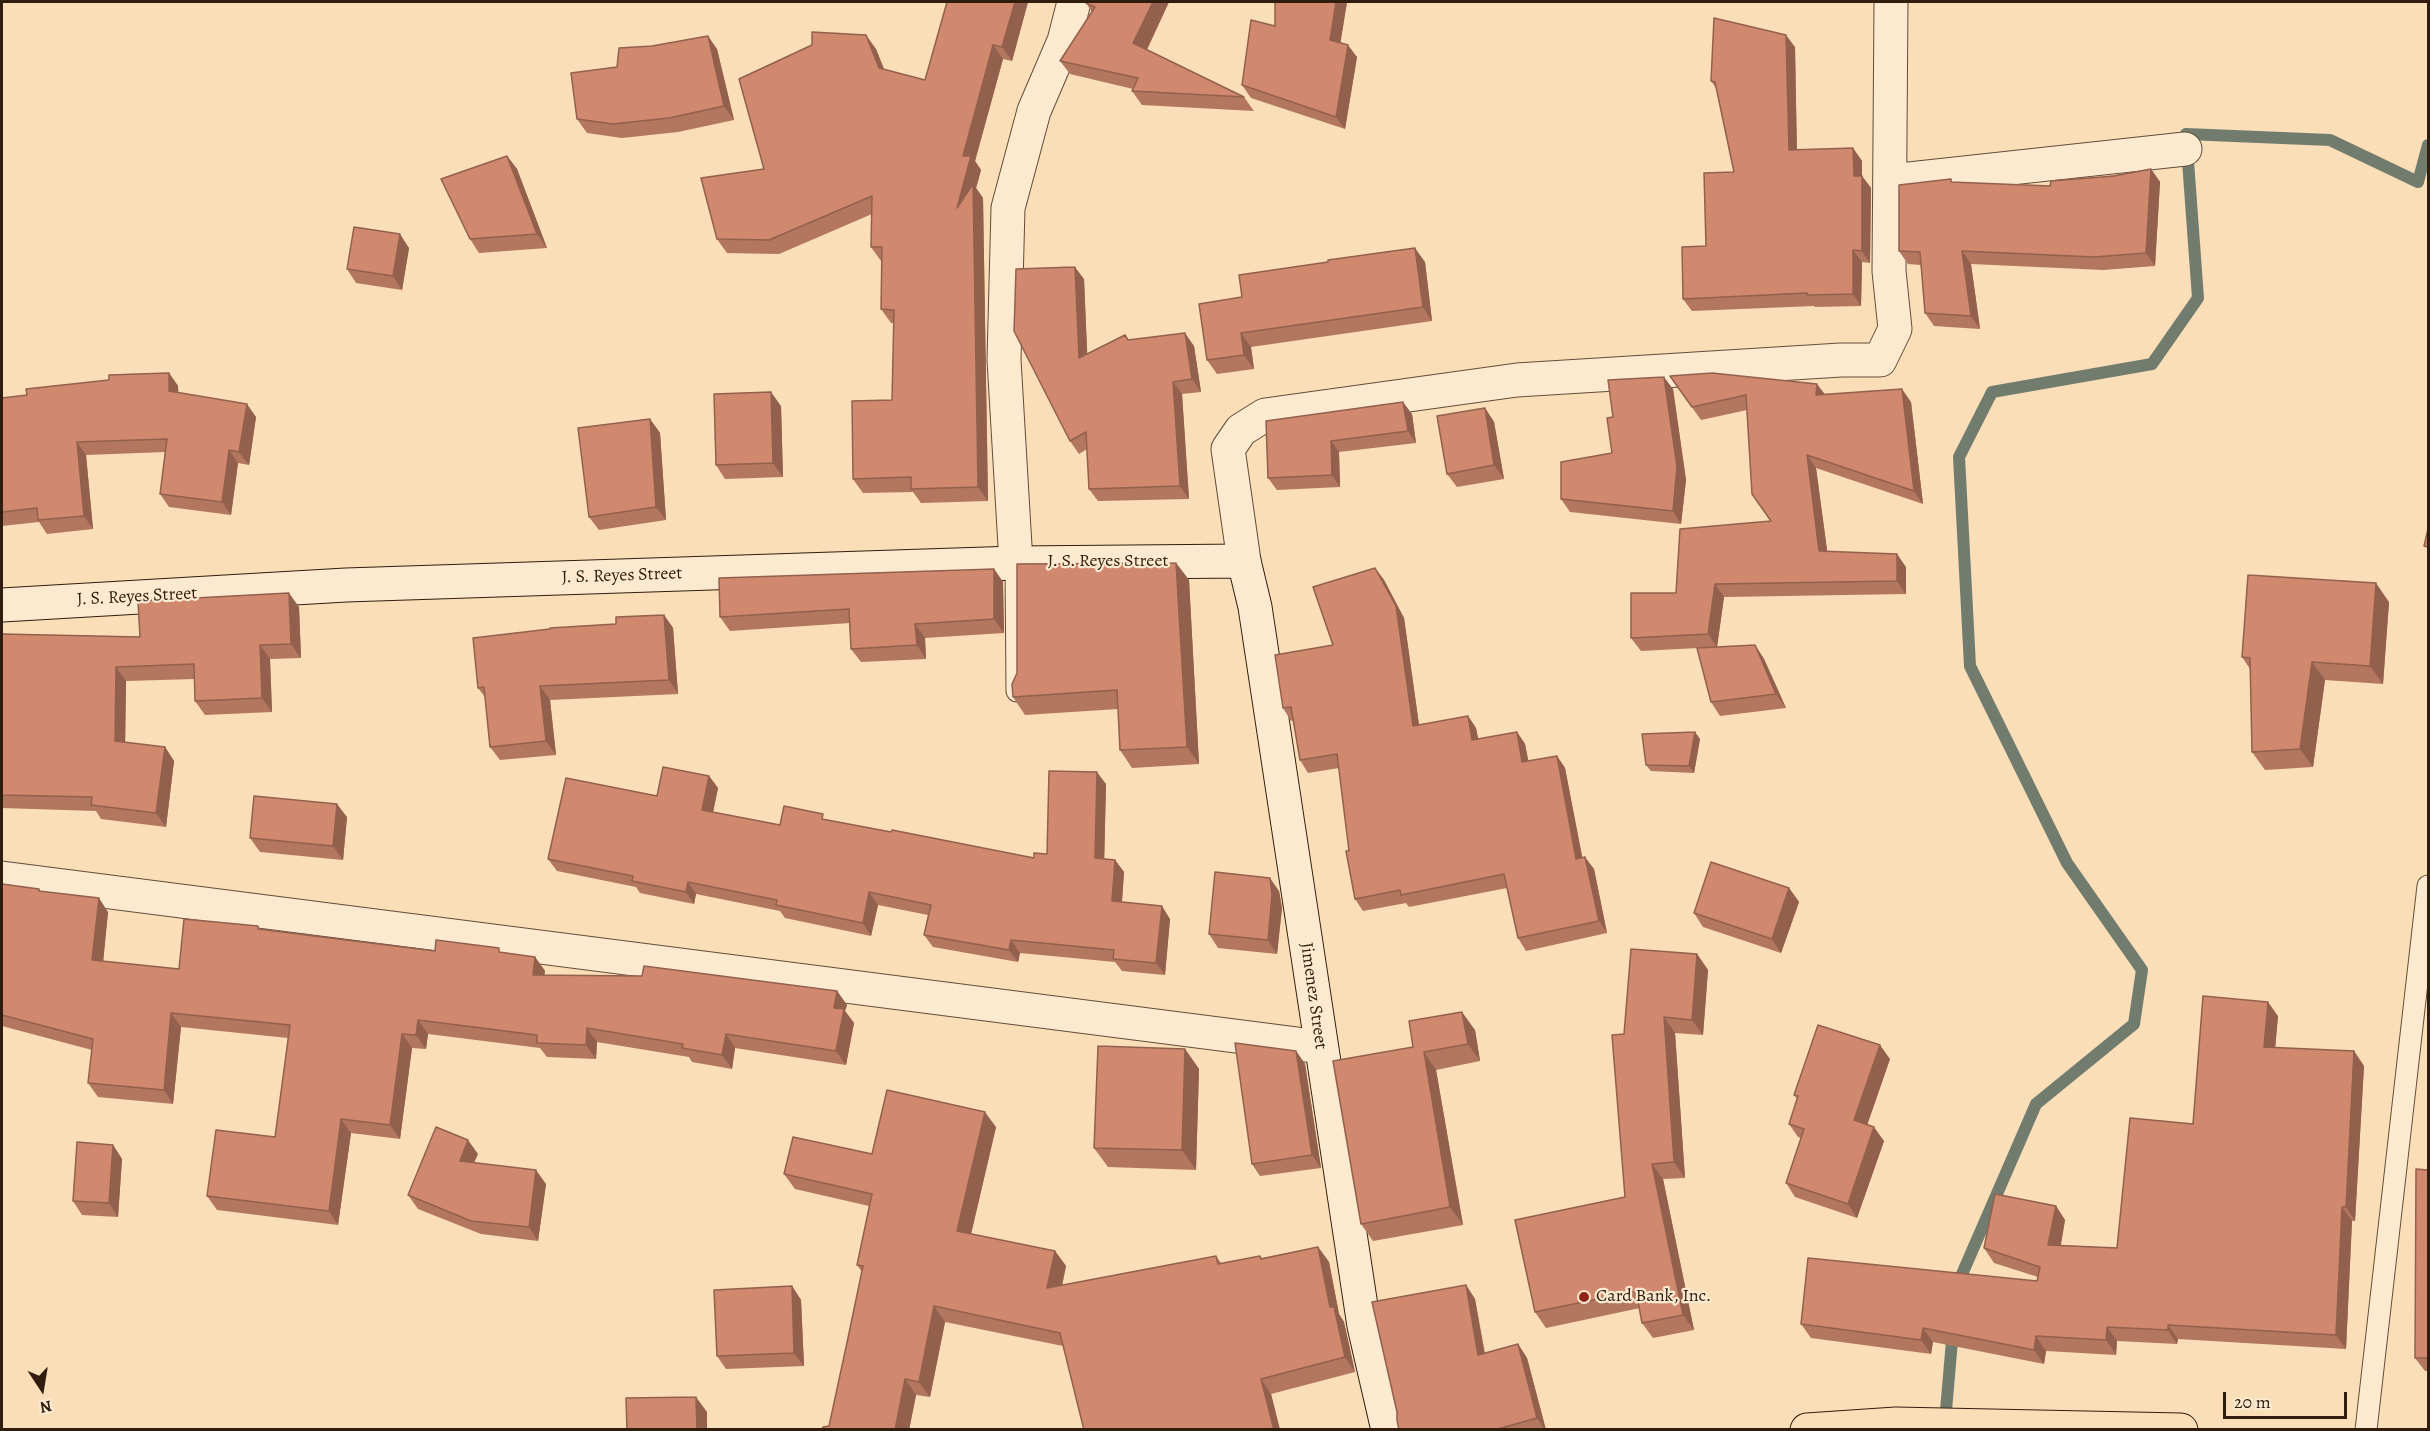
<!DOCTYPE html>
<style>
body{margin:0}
#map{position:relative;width:2430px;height:1431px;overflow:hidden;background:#f9deb7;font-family:Alegreya,serif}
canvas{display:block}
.frame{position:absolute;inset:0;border:3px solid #311d0e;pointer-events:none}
.north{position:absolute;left:12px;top:1359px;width:60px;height:60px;-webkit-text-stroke:4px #fbead0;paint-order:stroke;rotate:168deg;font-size:16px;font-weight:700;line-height:24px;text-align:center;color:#311d0e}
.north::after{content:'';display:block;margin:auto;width:21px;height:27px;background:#311d0e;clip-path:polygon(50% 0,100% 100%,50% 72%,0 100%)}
.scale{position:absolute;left:2223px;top:1392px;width:124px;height:27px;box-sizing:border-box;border:3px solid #311d0e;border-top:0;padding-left:8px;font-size:18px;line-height:21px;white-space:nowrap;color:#311d0e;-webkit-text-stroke:4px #fbead0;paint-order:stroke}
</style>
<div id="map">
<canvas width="2430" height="1431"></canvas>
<div class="frame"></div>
<div class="north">N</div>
<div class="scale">20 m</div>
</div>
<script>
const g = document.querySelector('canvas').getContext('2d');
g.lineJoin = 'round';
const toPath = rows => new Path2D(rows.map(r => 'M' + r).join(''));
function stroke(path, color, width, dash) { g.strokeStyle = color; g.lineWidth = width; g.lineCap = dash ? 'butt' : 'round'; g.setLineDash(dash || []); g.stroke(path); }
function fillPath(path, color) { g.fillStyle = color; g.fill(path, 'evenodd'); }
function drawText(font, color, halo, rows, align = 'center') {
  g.font = font + ' Alegreya,serif'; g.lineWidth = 4.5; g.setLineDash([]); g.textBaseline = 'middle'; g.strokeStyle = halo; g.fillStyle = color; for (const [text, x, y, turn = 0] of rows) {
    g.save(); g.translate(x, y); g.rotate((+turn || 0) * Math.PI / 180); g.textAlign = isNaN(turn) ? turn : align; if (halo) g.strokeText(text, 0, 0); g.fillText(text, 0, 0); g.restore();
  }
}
stroke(toPath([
 [1956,1288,2036,1104,2134,1024,2142,970,2067,863,1970,666,1959,457,1992,392,2152,364,2198,298,2186,134,2330,140,2418,182,2428,145],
 [1945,1422,1953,1329]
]), '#727c6e', 12);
const lane = toPath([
 [1016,563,1017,691],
 [2366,1430,2428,886]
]);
const street = toPath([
 [1891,181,2185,149],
 [1244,561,1228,449,1241,430,1265,415,1517,380,1841,360,1880,360,1895,329,1889,271,1891,2],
 [1016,563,1004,360,1008,208,1034,111,1064,41,1074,2],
 [2,878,1321,1047]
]);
const secondary = toPath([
 [2,605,346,585,1016,563,1244,561,1255,607,1364,1326,1388,1430]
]);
const primary = toPath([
 [1807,1430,1896,1424,2181,1430]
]);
stroke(lane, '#634d38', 23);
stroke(street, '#634d38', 35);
stroke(secondary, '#311d0e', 35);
stroke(primary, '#311d0e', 35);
stroke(lane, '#fbead0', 21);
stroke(street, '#fbead0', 33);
stroke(secondary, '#fbead0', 33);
stroke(primary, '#f9deb7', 33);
fillPath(toPath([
 [947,2,1028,2,1012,61,1003,59,975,161,981,170,976,188,983,198,988,501,921,503,913,492,863,493,853,479,892,400,894,323,891,323,881,309,882,261,881,261,871,247,872,214,779,254,727,253,717,239,764,169,876,49,884,69,925,80],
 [1086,2,1169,2,1147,50,1244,97,1254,111,1142,105,1132,91,1133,89,1070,74,1060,61,1092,12,1086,3],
 [1275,2,1347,2,1340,43,1357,57,1345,129,1251,98,1242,85,1275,26],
 [1795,47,1797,150,1853,148,1862,161,1862,176,1871,188,1870,263,1862,262,1861,306,1815,307,1814,306,1692,311,1683,299,1706,246,1734,172,1716,88,1711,81],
 [717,49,734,120,678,132,622,138,587,133,577,119,617,67],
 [507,156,517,169,547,248,479,253,470,239],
 [2151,169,2160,182,2155,266,2103,270,1971,264,1980,329,1934,326,1925,313,1921,265,1908,264,1899,251,1953,182,2050,186],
 [409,248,402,290,356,283,347,269],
 [1425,262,1432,321,1251,347,1254,369,1217,374,1207,360,1242,297],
 [1084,279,1087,354,1129,340,1194,346,1201,392,1182,394,1189,499,1098,501,1089,489,1087,449,1079,454,1070,441],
 [169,373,178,386,178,392,256,417,249,465,238,463,231,515,169,507,160,494,165,452,86,455,93,529,47,534,39,522,2,526,2,398,27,395],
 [1670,376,1824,394,1911,402,1923,504,1816,468,1827,551,1906,567,1906,594,1724,597,1717,647,1641,651,1631,638,1676,593,1771,521,1747,410,1701,420],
 [1673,389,1686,480,1681,524,1570,512,1561,499,1612,453,1613,417],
 [781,406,783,477,725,479,716,465],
 [1485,408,1494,422,1504,479,1457,487,1447,474],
 [1412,414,1416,443,1339,452,1340,487,1277,490,1268,478,1266,421],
 [650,419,660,433,666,520,599,530,589,517],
 [1176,563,1189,580,1199,764,1132,768,1120,750,1118,709,1025,715,1013,697],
 [1375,568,1384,580,1404,618,1419,725,1468,716,1476,728,1478,739,1517,732,1525,744,1528,761,1557,756,1565,768,1582,858,1594,869,1607,933,1526,951,1518,938,1507,888,1409,907,1406,903,1363,911,1355,899,1339,768,1308,773,1300,760,1293,720,1291,721,1283,708,1333,645],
 [994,569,1003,582,1004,633,925,638,926,659,861,662,851,649,850,623,730,631,720,617],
 [2389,602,2383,684,2325,680,2313,767,2265,770,2252,752,2250,669,2242,657],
 [299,607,301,658,270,659,272,712,205,715,195,701,195,679,126,681,125,742,165,747,174,761,166,827,101,819,96,811,2,808,2,634,140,637],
 [664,615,673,628,678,694,550,700,556,755,500,760,490,747,485,697,478,688,616,624],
 [1755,645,1764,659,1786,708,1720,716,1711,702],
 [1700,739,1694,773,1651,771,1646,765],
 [709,776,718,788,713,812,780,825,827,820,1034,858,1047,854,1106,784,1104,859,1115,860,1124,872,1122,902,1170,919,1165,975,1122,971,1115,962,1020,953,1018,962,933,947,924,935,928,915,878,905,871,936,785,918,780,911,696,894,694,904,640,893,636,887,557,871,548,859,657,796],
 [347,817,343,860,260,852,250,838],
 [2,884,39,889,41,892,108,912,103,961,179,969,260,929,435,951,502,952,535,957,545,971,544,975,837,991,847,1005,845,1011,854,1023,846,1065,735,1048,732,1069,692,1062,689,1057,597,1042,596,1059,547,1057,540,1048,428,1034,426,1049,412,1048,400,1139,351,1133,338,1225,217,1210,207,1196,275,1137,288,1038,181,1027,173,1104,98,1097,88,1083,92,1050,2,1026],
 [1789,888,1799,902,1781,953,1703,927,1694,913],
 [1279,891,1282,908,1277,954,1218,948,1209,934],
 [1697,954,1708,970,1703,1035,1675,1033,1685,1178,1663,1179,1694,1330,1653,1338,1642,1323,1640,1308,1546,1328,1535,1312,1625,1197,1624,1034],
 [2278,1016,2275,1048,2354,1051,2364,1066,2355,1221,2352,1221,2346,1349,2178,1339,2177,1344,2117,1341,2116,1355,2046,1351,2044,1364,1933,1342,1931,1354,1811,1338,1801,1324,2037,1281,2038,1277,1994,1263,1984,1248,2056,1206,2065,1220,2061,1245,2117,1248,2193,1124],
 [1475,1030,1480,1061,1436,1070,1463,1225,1373,1241,1361,1224,1413,1047],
 [1185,1049,1199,1069,1196,1170,1108,1167,1094,1148],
 [1296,1051,1305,1064,1321,1168,1260,1176,1252,1164],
 [1890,1059,1867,1125,1884,1141,1857,1218,1795,1197,1786,1183,1801,1138,1798,1137,1789,1124,1797,1099,1794,1095],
 [996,1127,971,1234,1055,1251,1066,1266,1062,1286,1216,1256,1221,1263,1260,1256,1262,1258,1318,1247,1329,1262,1339,1314,1344,1322,1355,1372,1271,1394,1280,1430,1084,1430,1063,1346,945,1322,930,1397,916,1395,909,1430,822,1430,829,1426,848,1338,862,1272,857,1265,869,1206,795,1189,784,1174],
 [113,1145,122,1159,118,1217,82,1215,73,1201],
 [478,1154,474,1162,546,1184,538,1241,481,1234,418,1209,408,1195],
 [2428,1170,2428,1371,2425,1371,2415,1358],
 [1466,1285,1475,1299,1485,1353,1518,1344,1527,1358,1546,1430,1399,1430],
 [792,1286,801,1300,804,1366,726,1369,717,1356]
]), '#b3765f');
fillPath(toPath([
 [1015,2,1028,2,1012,61,1002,47],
 [1153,2,1169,2,1143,57,1133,43],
 [1336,2,1347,2,1339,52,1330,40],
 [866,35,876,49,889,82,879,68],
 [1786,35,1795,47,1797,163,1789,150],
 [708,36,717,49,734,120,724,106],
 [993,45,1003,59,975,161,981,170,976,188,983,198,988,501,978,487,957,208,963,156],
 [1348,45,1357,57,1345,129,1336,117],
 [1853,148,1862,161,1862,179,1862,176,1871,188,1870,263,1862,251,1854,176],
 [507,156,517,169,547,248,537,234],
 [2151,169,2160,182,2155,266,2146,253],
 [400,234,409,248,402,290,393,276],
 [1415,248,1425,262,1432,321,1423,307],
 [1853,250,1862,262,1861,306,1853,294],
 [1962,251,1971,264,1980,329,1971,316],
 [1075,267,1084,279,1088,371,1079,358],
 [1185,333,1194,346,1201,392,1192,379],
 [1241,333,1251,347,1254,369,1244,355],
 [169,373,178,386,179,404,169,391],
 [1664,377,1673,389,1686,480,1681,524,1673,511],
 [1173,382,1182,394,1189,499,1180,486],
 [1817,384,1827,397,1816,395],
 [1902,389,1911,402,1923,504,1914,491],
 [771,392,781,406,783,477,773,463],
 [1403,402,1412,414,1416,443,1408,431],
 [247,404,256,417,249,465,239,452],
 [1485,408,1494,422,1504,479,1494,465],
 [650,419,660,433,666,520,656,507],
 [1331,441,1339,452,1340,487,1332,475],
 [77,442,86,455,93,529,84,516],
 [229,450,238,463,231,515,222,502],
 [1807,455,1816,468,1829,564,1819,551],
 [1897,554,1906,567,1906,594,1897,581],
 [1176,563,1189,580,1199,764,1187,747],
 [1375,568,1384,580,1404,618,1421,739,1413,726],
 [994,569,1003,582,1004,633,994,619],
 [2376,583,2389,602,2383,684,2370,666],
 [1715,584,1724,597,1717,647,1708,634],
 [289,593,299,607,301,658,291,644],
 [664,615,673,628,678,694,669,680],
 [915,624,925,638,926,659,917,645],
 [260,645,270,659,272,712,262,698],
 [1755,645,1764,659,1786,708,1776,694],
 [2312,662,2325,680,2313,767,2300,749],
 [116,667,126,681,125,755,115,741],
 [540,686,550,700,556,755,546,741],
 [1468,716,1476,728,1481,753,1472,740],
 [1517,732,1525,744,1531,774,1522,762],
 [1695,732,1700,739,1694,773,1689,766],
 [165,747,174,761,166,827,156,813],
 [1557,756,1565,768,1585,871,1576,859],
 [1097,772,1106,784,1104,871,1095,858],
 [709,776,718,788,711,822,702,810],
 [337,804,347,817,343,860,333,846],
 [1585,857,1594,869,1607,933,1599,921],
 [1115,860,1124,872,1121,914,1112,901],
 [1270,878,1279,891,1282,908,1277,954,1268,940],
 [688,882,696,894,694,904,686,892],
 [1789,888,1799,902,1781,953,1772,939],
 [869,892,878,905,871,936,863,923],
 [99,898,108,912,102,974,92,960],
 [1162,906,1170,919,1165,975,1156,963],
 [1011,940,1020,953,1018,962,1009,950],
 [1697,954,1708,970,1703,1035,1692,1020],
 [535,957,545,971,543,989,533,975],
 [837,991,847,1005,845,1011,854,1023,846,1065,836,1051,834,1008],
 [2268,1002,2278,1016,2274,1061,2264,1047],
 [1462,1012,1475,1030,1480,1061,1468,1044],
 [171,1013,181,1027,173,1104,164,1090],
 [1664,1017,1675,1033,1685,1178,1674,1162],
 [418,1020,428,1034,426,1049,416,1035],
 [587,1028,597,1042,596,1059,586,1045],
 [402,1034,412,1048,400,1139,390,1125],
 [726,1034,735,1048,732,1069,722,1055],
 [1880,1045,1890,1059,1864,1134,1854,1120],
 [1185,1049,1199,1069,1196,1170,1182,1150],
 [1296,1051,1305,1064,1321,1168,1312,1155],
 [2354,1051,2364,1066,2355,1221,2346,1207],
 [1424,1052,1436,1070,1463,1225,1450,1207],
 [985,1112,996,1127,968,1247,957,1231],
 [341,1119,351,1133,338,1225,329,1211],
 [1874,1127,1884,1141,1857,1218,1848,1204],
 [468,1140,478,1154,469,1174,460,1161],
 [113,1145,122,1159,118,1217,109,1203],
 [1652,1164,1663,1179,1694,1330,1683,1315],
 [536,1170,546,1184,538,1241,529,1227],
 [2056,1206,2065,1220,2058,1259,2048,1245],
 [2342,1207,2352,1221,2346,1349,2336,1335],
 [1318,1247,1329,1262,1339,1314,1344,1322,1355,1372,1345,1357,1330,1307],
 [1055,1251,1066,1266,1058,1304,1047,1288],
 [1466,1285,1475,1299,1487,1369,1478,1355],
 [792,1286,801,1300,804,1366,794,1353],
 [934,1306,945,1322,930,1397,919,1382],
 [2168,1325,2178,1339,2177,1344,2168,1330],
 [2107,1327,2117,1341,2116,1355,2106,1340],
 [1923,1328,1933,1342,1931,1354,1921,1340],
 [2036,1336,2046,1351,2044,1364,2034,1350],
 [1518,1344,1527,1358,1546,1430,1545,1430,1537,1418],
 [905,1379,916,1395,909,1430,895,1430],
 [1261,1379,1271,1394,1280,1430,1274,1430],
 [696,1397,707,1412,707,1430,697,1430]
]), '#92604d');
const building = toPath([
 [947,2,1015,2,1002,47,993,45,963,156,971,156,957,208,973,184,978,487,911,489,911,477,853,479,852,401,892,400,894,310,881,309,882,247,871,247,872,196,769,240,717,239,701,178,764,169,739,79,812,45,812,32,866,35,879,68,925,80,947,2],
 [1086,2,1153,2,1133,43,1244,97,1132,91,1138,78,1060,61,1095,7,1086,3,1086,2],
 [1275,2,1336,2,1330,40,1348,45,1336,117,1242,85,1251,20,1275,26,1275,2],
 [1714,18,1786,35,1789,150,1853,148,1854,176,1862,176,1862,251,1853,250,1853,294,1807,295,1807,293,1683,299,1682,247,1706,246,1704,173,1734,172,1715,82,1711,81,1714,18],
 [708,36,724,106,669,118,613,124,577,119,571,73,617,67,619,48,652,46,708,36],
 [507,156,537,234,470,239,441,179,507,156],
 [2151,169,2146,253,2094,257,1962,251,1971,316,1925,313,1920,252,1899,251,1899,185,1951,179,1951,182,2050,186,2051,181,2114,176,2151,169],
 [354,227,400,234,393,276,347,269,354,227],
 [1415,248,1423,307,1241,333,1244,355,1207,360,1199,304,1242,297,1239,275,1328,262,1328,260,1415,248],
 [1075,267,1079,358,1125,335,1128,340,1185,333,1192,379,1173,382,1180,486,1089,489,1086,432,1070,441,1014,331,1016,269,1075,267],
 [169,373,169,391,247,404,239,452,229,450,222,502,160,494,167,439,77,442,84,516,38,520,37,508,2,512,2,398,27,395,26,389,109,380,109,375,169,373],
 [1712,373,1817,384,1816,395,1902,389,1914,491,1807,455,1819,551,1897,554,1897,581,1715,584,1708,634,1631,638,1631,593,1676,593,1680,529,1771,521,1752,494,1746,395,1692,407,1670,376,1712,373],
 [1664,377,1677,467,1673,511,1561,499,1561,462,1612,453,1607,418,1613,417,1608,380,1664,377],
 [771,392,773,463,716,465,714,394,771,392],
 [1403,402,1408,431,1331,441,1332,475,1268,478,1266,421,1403,402],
 [1485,408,1494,465,1447,474,1437,416,1485,408],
 [650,419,656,507,589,517,578,428,650,419],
 [2428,529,2428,547,2424,546,2428,529],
 [1176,563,1187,747,1120,750,1117,690,1013,697,1012,684,1017,673,1017,564,1176,563],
 [1375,568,1396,606,1413,726,1468,716,1472,740,1517,732,1522,762,1557,756,1576,859,1585,857,1599,921,1518,938,1504,874,1401,895,1400,890,1355,899,1346,851,1349,851,1337,754,1300,760,1291,707,1283,708,1275,655,1333,645,1313,587,1375,568],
 [994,569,994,619,915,624,917,645,851,649,849,609,720,617,719,578,994,569],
 [2248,575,2376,583,2370,666,2312,662,2300,749,2252,752,2250,658,2242,657,2248,575],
 [289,593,291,644,260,645,262,698,195,701,194,664,116,667,115,741,165,747,156,813,91,805,92,797,2,795,2,634,140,637,138,601,289,593],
 [664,615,669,680,540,686,546,741,490,747,484,687,478,688,473,638,550,629,550,628,616,624,616,617,664,615],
 [1755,645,1776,694,1711,702,1697,648,1755,645],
 [1695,732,1689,766,1646,765,1642,734,1695,732],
 [663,767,709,776,702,810,780,825,784,806,823,814,822,819,891,832,892,830,1034,858,1034,853,1047,854,1049,771,1097,772,1095,858,1115,860,1112,901,1162,906,1156,963,1113,959,1114,950,1011,940,1009,950,924,935,931,905,869,892,863,923,776,905,777,900,688,882,686,892,632,881,633,876,548,859,566,778,657,796,663,767],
 [254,796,337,804,333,846,250,838,254,796],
 [1711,862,1789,888,1772,939,1694,913,1711,862],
 [1215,872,1270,878,1272,895,1268,940,1209,934,1215,872],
 [2,884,39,889,39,891,99,898,92,960,179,969,184,919,258,926,258,929,435,951,436,940,499,948,499,952,535,957,533,975,642,976,644,966,837,991,834,1008,844,1009,836,1051,726,1034,722,1055,682,1048,683,1044,587,1028,586,1045,537,1043,537,1035,418,1020,416,1035,402,1034,390,1125,341,1119,329,1211,207,1196,216,1130,275,1137,290,1025,171,1013,164,1090,88,1083,93,1039,2,1015,2,884],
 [1631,949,1697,954,1692,1020,1664,1017,1674,1162,1652,1164,1683,1315,1642,1323,1636,1291,1535,1312,1515,1220,1625,1197,1612,1035,1624,1034,1631,949],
 [2203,996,2268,1002,2264,1047,2354,1051,2346,1207,2342,1207,2336,1335,2168,1325,2168,1330,2107,1327,2106,1340,2036,1336,2034,1350,1923,1328,1921,1340,1801,1324,1808,1258,2037,1281,2040,1267,1984,1248,1995,1194,2056,1206,2048,1245,2117,1248,2130,1118,2193,1124,2203,996],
 [1462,1012,1468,1044,1424,1052,1450,1207,1361,1224,1333,1061,1413,1047,1409,1021,1462,1012],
 [1818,1025,1880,1045,1854,1120,1874,1127,1848,1204,1786,1183,1804,1129,1789,1124,1798,1096,1794,1095,1818,1025],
 [1235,1043,1296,1051,1312,1155,1252,1164,1235,1043],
 [1098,1046,1185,1049,1182,1150,1094,1148,1098,1046],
 [887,1090,985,1112,957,1231,1055,1251,1047,1288,1216,1256,1218,1264,1260,1256,1261,1259,1318,1247,1330,1307,1334,1307,1345,1357,1261,1379,1274,1430,1084,1430,1060,1333,934,1306,919,1382,905,1379,895,1430,822,1430,823,1427,829,1426,848,1338,863,1266,857,1265,872,1194,784,1174,793,1137,872,1154,887,1090],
 [436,1127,468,1140,460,1161,536,1170,529,1227,471,1221,408,1195,436,1127],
 [77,1142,113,1145,109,1203,73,1201,77,1142],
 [2416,1169,2428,1170,2428,1358,2415,1358,2416,1169],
 [1466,1285,1478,1355,1518,1344,1537,1418,1494,1430,1399,1430,1397,1420,1397,1412,1372,1302,1466,1285],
 [792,1286,794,1353,717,1356,714,1290,792,1286],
 [696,1397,697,1430,627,1430,626,1398,696,1397]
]);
fillPath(building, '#d0896e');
stroke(building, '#92604d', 1.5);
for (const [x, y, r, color] of [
 [1584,1297,6,"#8f2418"]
]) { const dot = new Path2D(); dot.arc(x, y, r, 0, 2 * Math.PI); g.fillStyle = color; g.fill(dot); stroke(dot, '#fbead0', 2); }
drawText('18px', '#311d0e', '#fbead0', [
 ["J. S. Reyes Street",1108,562],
 ["J. S. Reyes Street",622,576,-2],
 ["J. S. Reyes Street",137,597,-3],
 ["Jimenez Street",1313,996,82]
]);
drawText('18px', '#311d0e', '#fbead0', [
 ["Card Bank, Inc.",1596,1297]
], 'left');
</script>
